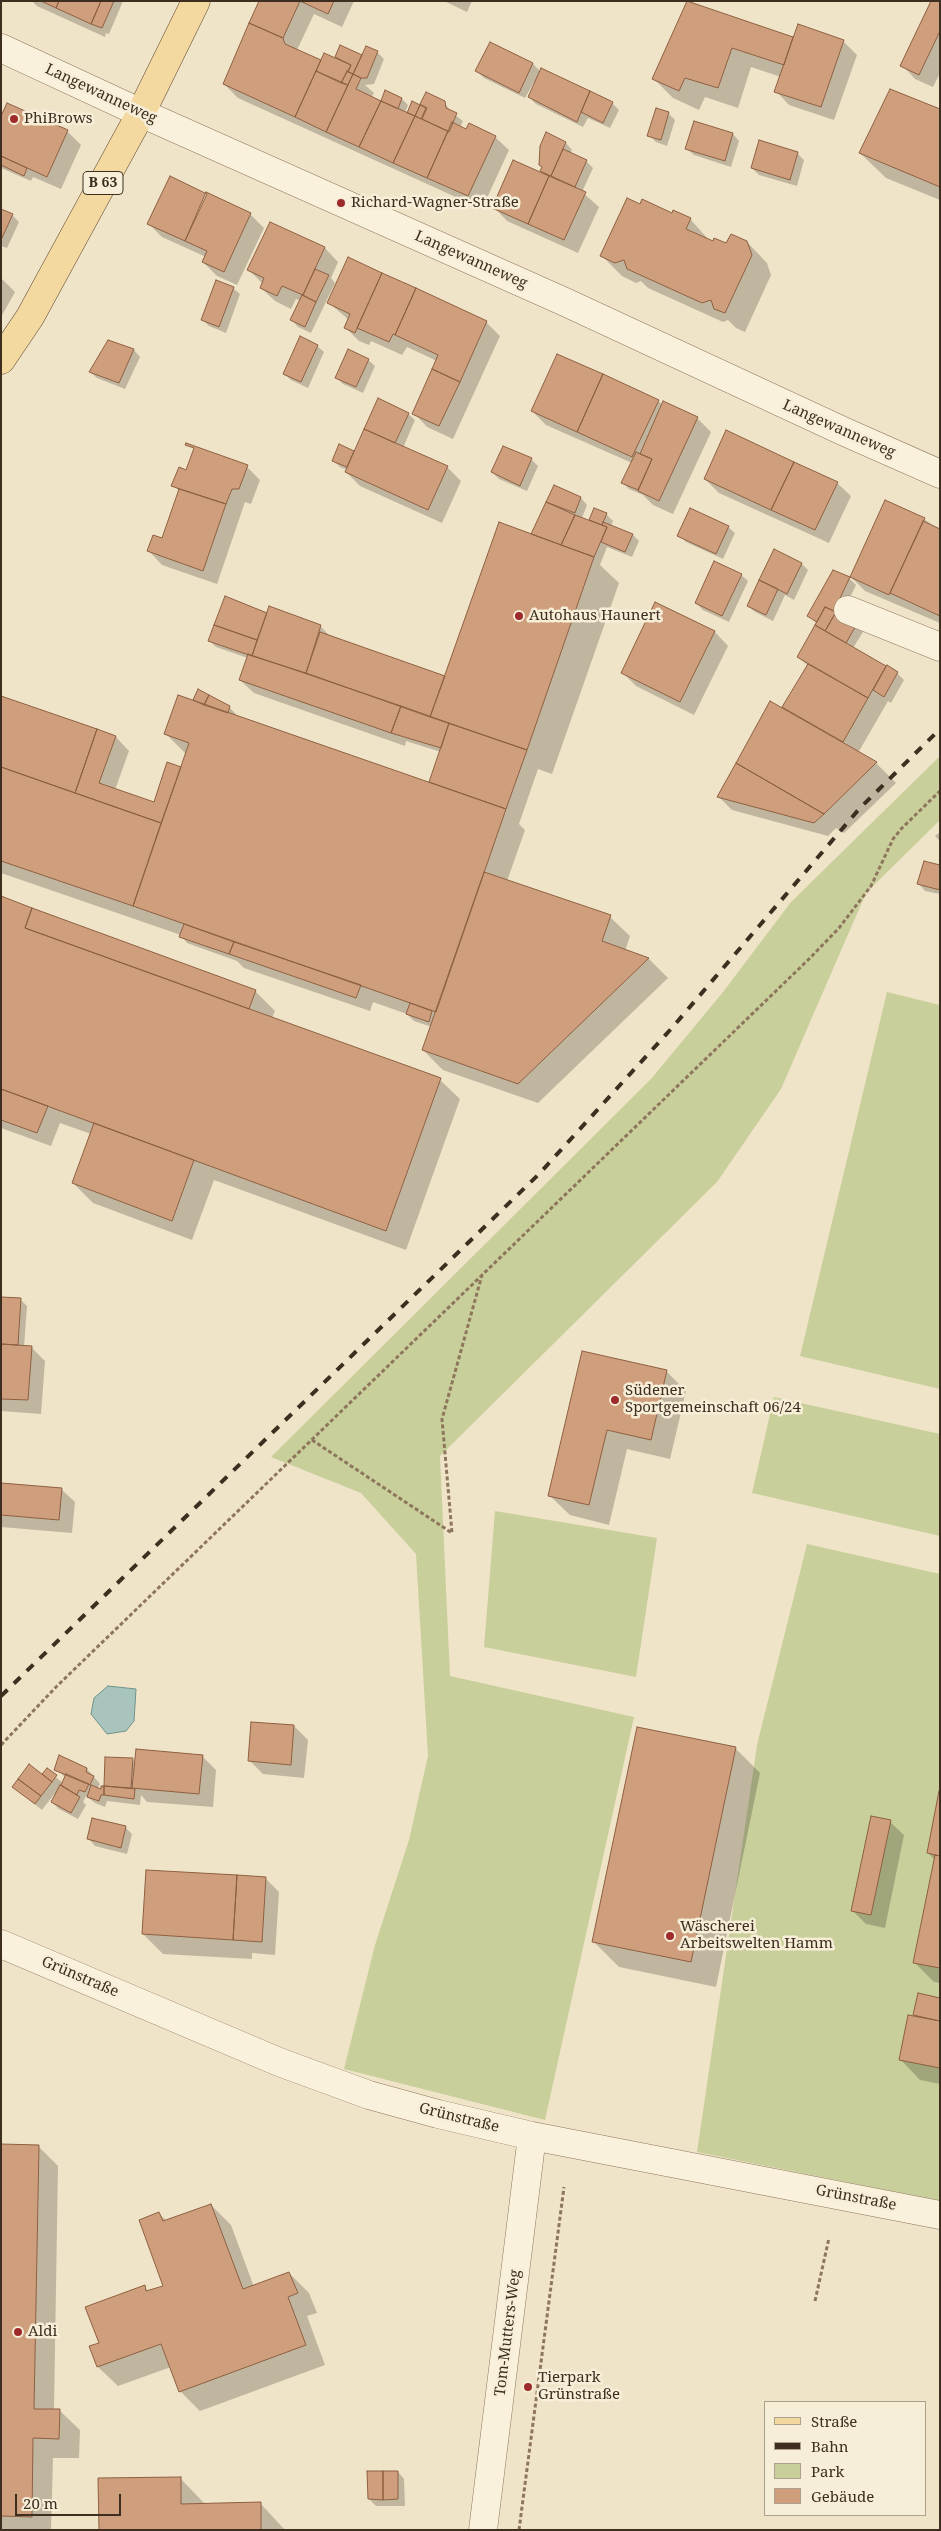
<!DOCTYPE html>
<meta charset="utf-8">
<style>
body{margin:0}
#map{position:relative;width:941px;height:2531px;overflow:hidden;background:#f0e4c8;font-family:"Noto Serif",serif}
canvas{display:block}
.frame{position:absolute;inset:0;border:2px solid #3d2e20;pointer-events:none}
.legend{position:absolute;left:764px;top:2401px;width:162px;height:115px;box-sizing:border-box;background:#f7eed8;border:1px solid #ada18e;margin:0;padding:6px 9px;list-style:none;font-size:15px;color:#3d2e20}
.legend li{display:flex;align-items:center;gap:10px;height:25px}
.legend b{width:25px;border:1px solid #ada18e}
.scale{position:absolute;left:15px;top:2494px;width:106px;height:22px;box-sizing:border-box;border:2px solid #3d2e20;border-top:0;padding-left:6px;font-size:15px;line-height:18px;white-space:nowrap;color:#3d2e20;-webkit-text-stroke:4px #f7eed8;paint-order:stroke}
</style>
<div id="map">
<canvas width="941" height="2531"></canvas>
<div class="frame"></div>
<ul class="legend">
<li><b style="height:6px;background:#f3d9a0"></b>Straße</li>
<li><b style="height:6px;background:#3d2e20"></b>Bahn</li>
<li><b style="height:14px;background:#c9cf9b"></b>Park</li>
<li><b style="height:14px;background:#cf9f7d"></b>Gebäude</li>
</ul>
<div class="scale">20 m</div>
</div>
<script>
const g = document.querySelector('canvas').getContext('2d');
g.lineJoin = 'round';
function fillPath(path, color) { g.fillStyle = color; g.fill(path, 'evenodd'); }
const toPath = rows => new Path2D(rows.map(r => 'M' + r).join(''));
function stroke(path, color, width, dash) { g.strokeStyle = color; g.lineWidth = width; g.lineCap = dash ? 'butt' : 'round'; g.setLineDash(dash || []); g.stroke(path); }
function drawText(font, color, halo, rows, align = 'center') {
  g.font = font + ' "Noto Serif",serif'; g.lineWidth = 5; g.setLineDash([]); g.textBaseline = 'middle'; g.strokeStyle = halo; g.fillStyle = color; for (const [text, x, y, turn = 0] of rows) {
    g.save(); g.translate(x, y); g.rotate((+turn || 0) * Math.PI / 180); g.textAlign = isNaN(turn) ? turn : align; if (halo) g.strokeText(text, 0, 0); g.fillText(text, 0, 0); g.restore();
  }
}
fillPath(toPath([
 [940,756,940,820,866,893,781,1089,717,1182,440,1456,450,1676,634,1717,545,2120,344,2069,375,1945,409,1840,428,1756,416,1554,361,1493,271,1457,651,1079,723,992,791,902],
 [887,992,940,1005,940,1389,800,1356],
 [774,1397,940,1434,940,1536,752,1493],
 [495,1511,657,1538,636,1677,484,1647],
 [807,1544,940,1574,940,2201,697,2152,757,1745]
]), '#c9cf9b');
const water = toPath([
 [108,1686,136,1689,134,1721,126,1731,107,1734,91,1714,94,1698,108,1686]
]);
fillPath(water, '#a9c4bc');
stroke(water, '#6f938a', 1);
fillPath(toPath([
 [32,1,123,1,109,34,106,33,105,37,37,6],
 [261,1,354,1,342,27,314,14,297,50,321,61,335,59,341,46,362,56,367,48,378,53,384,59,374,84,365,85,374,93,371,98,386,105,402,99,408,105,405,113,408,115,421,106,426,93,444,102,451,112,463,121,460,127,495,137,509,150,482,209,238,98,224,84],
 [444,1,472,1,467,12],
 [940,1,940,73,933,87,915,79,902,65],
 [688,3,794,40,843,41,857,55,834,120,789,105,776,91,781,77,751,67,738,108,705,97,699,110,673,98,654,79],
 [491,44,533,64,541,72,612,103,619,110,610,128,588,118,583,127,536,104,529,97,536,83,534,82,525,98,484,78,477,71],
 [8,104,67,131,81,145,61,189,33,177,31,181,1,168,1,119],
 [940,111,940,200,886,178,860,153],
 [668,113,675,120,667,146,656,142,649,135],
 [547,134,566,143,572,150,570,154,586,161,593,168,582,192,599,207,578,253,507,221,494,207,545,175,541,171],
 [733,134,739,141,731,167,694,155,687,149],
 [797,153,804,160,797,186,759,175,752,168],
 [641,206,672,214,673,212,690,219,710,241,726,245,747,242,767,263,771,275,745,332,736,328,728,320,723,322,648,288,641,281,636,283,622,276,602,256],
 [1,210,12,215,19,222,7,248,1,246],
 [250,214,264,228,237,285,217,276,203,262,206,257,162,237,149,224],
 [270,223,325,248,338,262,331,278,335,283,311,333,298,327,292,320,301,301,296,299,291,309,275,301,261,288,263,284,249,270],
 [1,278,15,292,1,317],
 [233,288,240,294,226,333,209,326,203,320],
 [329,303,486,322,500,336,453,439,427,427,414,413,437,361,407,347,402,355,371,341,369,345,359,341,345,327,349,320],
 [317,346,324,352,308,388,291,380,284,374],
 [134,350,140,357,125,389,97,378,90,372],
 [368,360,375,366,363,393,343,384,336,377],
 [658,401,663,405,664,403,697,418,711,432,673,514,653,505,643,495,629,489,623,483,632,463,546,425,532,411],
 [408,414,415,420,403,448,447,467,461,481,442,523,360,486,346,472,347,470,340,467,333,461,339,446,355,453],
 [531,459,538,466,527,491,499,479,492,472],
 [246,466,260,480,251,504,245,502,217,584,162,565,149,551,163,540,179,491,174,486,187,471],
 [705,479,837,483,851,496,829,543,719,493],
 [554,487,581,498,587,505,582,518,590,522,595,510,606,514,613,521,611,526,633,535,639,541,632,557,607,547,600,565,619,583,552,774,538,769,519,824,525,830,507,881,610,917,630,936,625,951,649,959,668,978,538,1103,443,1070,423,1050,432,1027,414,1021,407,1014,373,1002,370,1011,244,968,237,961,187,943,181,935,1,873,1,697,116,737,129,751,115,790,154,804,181,769,186,754,166,734,198,704,194,700,229,707,236,714,235,717,434,786,430,782,441,752,406,741,405,746,254,693,240,680,248,658,216,647,209,640,266,614,320,626,331,637,445,678,536,537,532,534],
 [924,519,940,530,940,623,865,591,851,577],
 [728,527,735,533,723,559,686,542,679,535],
 [774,550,802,564,808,570,794,600,785,595,773,621,755,612,748,606],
 [741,575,748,581,729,622,703,610,696,603],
 [849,578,856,585,841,616,863,632,853,648,897,673,904,680,891,703,888,701,858,753,876,763,896,783,844,833,836,828,828,836,732,810,718,796,787,711,783,707,808,666,798,657,817,624,809,616],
 [656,603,715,632,728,646,694,715,636,686,622,672],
 [940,832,940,841,935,836],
 [940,866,940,894,925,891,919,884],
 [1,898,255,991,275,1011,272,1018,440,1080,460,1099,406,1250,214,1180,192,1240,93,1203,73,1183,91,1134,60,1123,51,1146,1,1128],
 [1,1298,20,1299,27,1306,24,1347,31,1347,45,1361,41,1414,1,1411],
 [583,1352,666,1371,686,1391,670,1459,627,1449,609,1525,570,1515,550,1496],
 [1,1484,61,1489,75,1502,72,1533,1,1527],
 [294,1726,308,1740,304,1778,263,1774,249,1760],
 [735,1748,760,1773,716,1987,619,1967,594,1942],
 [202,1756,216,1770,213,1807,147,1802,141,1795,140,1805,107,1801,105,1807,95,1803,86,1796,83,1802,86,1805,78,1819,59,1809,52,1802,55,1793,42,1810,13,1787,42,1776,47,1770,63,1783,65,1777,56,1769,87,1769,100,1784,97,1789,102,1791,106,1788,107,1758,132,1759,136,1763],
 [940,1796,940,1983,934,1982,914,1962,935,1860,928,1853],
 [890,1822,904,1835,885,1928,866,1924,852,1910],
 [125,1827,132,1834,127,1854,95,1846,89,1839],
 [265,1878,279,1892,275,1955,252,1953,252,1959,163,1954,143,1934],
 [940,1999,940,2084,920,2080,901,2060,917,2017,914,2015],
 [1,2146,38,2146,58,2166,54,2410,60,2411,80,2430,79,2458,53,2458,51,2530,1,2530],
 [211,2205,231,2225,254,2287,289,2273,309,2293,317,2313,307,2316,325,2365,200,2411,180,2391,171,2367,118,2386,98,2367,101,2343,144,2287,149,2292,165,2287,159,2214,167,2221],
 [398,2472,404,2479,405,2506,376,2506,369,2499],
 [180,2478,205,2504,260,2503,285,2530,100,2530]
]), '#0003');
const building = toPath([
 [41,1,59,1,56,8,41,1],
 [59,1,101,1,91,24,56,8,59,1],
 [101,1,114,1,102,28,91,24,101,1],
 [259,1,334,1,328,14,300,1,283,38,249,23,259,1],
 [687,1,793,37,784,65,732,48,718,88,685,78,679,91,652,79,687,1],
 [931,1,940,1,940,31,919,75,900,66,931,1],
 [249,23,283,38,285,44,321,60,295,117,223,84,249,23],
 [798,24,844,40,821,107,774,92,798,24],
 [490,42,533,63,519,93,475,71,490,42],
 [340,45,362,55,353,74,348,72,351,65,335,57,340,45],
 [366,46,378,51,367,78,361,78,353,74,366,46],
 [324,53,351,65,341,83,316,71,324,53],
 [541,68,590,91,577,122,528,97,541,68],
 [316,71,348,85,326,132,295,117,316,71],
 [347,71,353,74,348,85,341,83,347,71],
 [353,74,361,78,356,89,381,101,359,147,326,132,353,74],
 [890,89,940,109,940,187,859,153,890,89],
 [385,90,402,98,398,109,381,101,385,90],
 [590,91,613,102,603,123,581,112,590,91],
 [426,92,445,101,446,108,457,113,449,132,422,119,427,108,420,104,426,92],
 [381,101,415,116,393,163,359,147,381,101],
 [412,101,420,105,415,116,407,113,412,101],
 [7,103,68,130,47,177,1,156,1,116,7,103],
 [420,105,426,108,421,119,415,116,420,105],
 [656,108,669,112,661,140,647,136,656,108],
 [415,116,448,131,427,178,393,163,415,116],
 [694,121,733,133,725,161,685,149,694,121],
 [452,122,466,129,469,123,496,136,468,196,427,178,452,122],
 [546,132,566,142,551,176,540,171,542,167,539,165,540,146,546,132],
 [759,140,798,152,790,180,751,168,759,140],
 [563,149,587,160,575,187,551,176,563,149],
 [1,156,27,168,24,176,1,165,1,156],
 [513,160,549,176,528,224,492,208,513,160],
 [170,176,207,194,185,241,147,224,170,176],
 [549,176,586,192,564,240,528,224,549,176],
 [206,192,251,213,224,272,202,262,207,251,185,241,206,192],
 [627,198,640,204,642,199,672,213,673,210,691,218,686,229,713,241,714,238,726,243,731,234,747,241,752,255,725,313,714,309,711,300,702,303,627,269,624,260,615,263,600,256,627,198],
 [1,209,13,214,1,240,1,209],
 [270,222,325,247,303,295,282,286,277,296,260,288,264,278,247,270,270,222],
 [348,257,382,273,355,333,344,328,350,314,327,303,348,257],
 [315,269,329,275,316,302,303,295,315,269],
 [382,273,416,288,395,335,393,334,389,342,357,328,382,273],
 [216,280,234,287,219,327,201,320,216,280],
 [416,288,487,321,460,382,432,369,438,355,395,335,416,288],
 [302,295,316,302,305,327,290,320,302,295],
 [300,336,318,345,301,382,283,374,300,336],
 [108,340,134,349,119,383,89,372,108,340],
 [348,349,369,359,356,387,335,378,348,349],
 [557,354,603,374,577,432,531,411,557,354],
 [432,369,460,382,439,426,412,414,432,369],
 [603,374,659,400,632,457,577,432,603,374],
 [378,398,409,413,395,443,364,429,378,398],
 [663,401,698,417,659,501,638,491,652,459,640,454,663,401],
 [364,429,448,466,428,510,345,472,364,429],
 [726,430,794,462,771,510,704,479,726,430],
 [186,443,248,465,239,489,232,489,226,504,171,486,179,467,186,470,194,448,185,445,186,443],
 [339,444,354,451,347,467,332,461,339,444],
 [503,446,532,458,520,486,491,472,503,446],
 [636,452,652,459,638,490,621,483,636,452],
 [794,462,838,482,815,530,771,510,794,462],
 [554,485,581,497,575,513,546,502,554,485],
 [179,489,226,504,203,571,147,551,153,535,162,538,179,489],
 [885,500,925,518,889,595,850,577,885,500],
 [546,502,575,515,561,545,531,534,546,502],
 [594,508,607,513,602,525,589,520,594,508],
 [690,508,729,526,716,554,677,536,690,508],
 [575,515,607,527,594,557,561,545,575,515],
 [923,521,940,529,940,616,890,593,923,521],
 [499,522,594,557,527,750,430,717,499,522],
 [603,522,633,534,625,552,601,542,607,527,602,525,603,522],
 [774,549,802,563,787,594,759,580,774,549],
 [714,561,742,574,722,616,695,603,714,561],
 [833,570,850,577,834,611,825,607,817,622,807,616,833,570],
 [759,580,778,589,766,615,747,606,759,580],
 [225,596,267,613,257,640,214,625,225,596],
 [655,602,715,631,680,702,621,673,655,602],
 [269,606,321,625,306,673,252,656,269,606],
 [825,607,836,612,825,631,815,625,825,607],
 [836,612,857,624,846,643,825,631,836,612],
 [214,625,257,640,252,656,208,641,214,625],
 [815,625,886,666,868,698,797,657,815,625],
 [320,632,445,676,430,717,306,673,320,632],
 [248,654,401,706,391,733,239,680,248,654],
 [808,664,868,698,843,742,782,707,808,664],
 [887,665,898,672,884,697,873,690,887,665],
 [198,689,209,695,204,705,193,700,198,689],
 [178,695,506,809,436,1012,133,906,189,743,164,734,178,695],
 [209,695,230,706,228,713,204,705,209,695],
 [1,696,97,729,75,793,1,767,1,696],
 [770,701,877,762,824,814,736,763,770,701],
 [401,706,449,723,441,748,391,733,401,706],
 [449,723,527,750,506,809,429,782,449,723],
 [97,729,116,736,99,783,154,802,167,762,181,767,161,823,75,793,97,729],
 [736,763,824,814,814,823,717,797,736,763],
 [1,767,161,823,133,906,1,861,1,767],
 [924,861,940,865,940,890,917,884,924,861],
 [484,872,611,915,602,941,649,958,518,1084,422,1050,484,872],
 [1,896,32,908,25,928,441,1078,386,1231,1,1089,1,896],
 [32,908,256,990,249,1009,25,928,32,908],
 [184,924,234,942,229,954,179,937,184,924],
 [234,942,361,985,356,998,229,954,234,942],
 [410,1003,432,1011,429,1022,406,1014,410,1003],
 [1,1089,48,1106,37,1133,1,1120,1,1089],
 [94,1123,194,1160,172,1221,72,1183,94,1123],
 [1,1297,21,1298,18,1345,1,1344,1,1297],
 [1,1344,32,1346,28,1400,1,1399,1,1344],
 [582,1351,667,1370,651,1440,607,1430,589,1505,548,1496,582,1351],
 [1,1483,62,1488,59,1520,1,1515,1,1483],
 [251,1722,294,1725,291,1765,248,1761,251,1722],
 [637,1727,736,1747,691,1962,592,1942,637,1727],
 [136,1749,203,1755,199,1794,132,1788,136,1749],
 [59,1755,87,1768,86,1772,94,1776,90,1785,54,1770,59,1755],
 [105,1757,133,1758,131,1788,104,1786,105,1757],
 [29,1764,52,1782,41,1796,18,1779,29,1764],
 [47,1768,57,1775,52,1782,42,1774,47,1768],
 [66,1774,89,1784,85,1792,79,1790,77,1795,61,1785,66,1774],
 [18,1779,41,1796,35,1804,12,1787,18,1779],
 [60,1785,80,1797,71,1813,51,1802,60,1785],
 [91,1785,101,1789,101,1786,104,1786,104,1795,101,1795,99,1801,87,1797,91,1785],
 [104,1786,135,1789,134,1799,104,1795,104,1786],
 [939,1791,940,1792,940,1856,927,1853,939,1791],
 [871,1816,891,1820,871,1915,851,1911,871,1816],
 [92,1818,126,1826,121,1848,87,1839,92,1818],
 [935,1855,940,1856,940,1968,913,1963,935,1855],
 [146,1870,237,1875,233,1940,142,1934,146,1870],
 [237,1875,266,1877,262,1942,233,1940,237,1875],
 [918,1993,940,1998,940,2021,913,2015,918,1993],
 [908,2015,940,2021,940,2068,899,2060,908,2015],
 [1,2144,39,2145,34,2409,60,2409,59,2439,33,2438,32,2517,1,2516,1,2144],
 [211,2204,243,2289,289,2272,298,2293,288,2297,306,2345,179,2392,161,2344,97,2367,89,2346,99,2343,85,2307,145,2285,146,2291,163,2286,139,2220,159,2212,163,2221,211,2204],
 [367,2471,383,2471,383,2500,368,2499,367,2471],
 [383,2471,398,2471,398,2499,383,2500,383,2471],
 [181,2477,181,2504,261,2502,261,2530,99,2530,98,2478,181,2477]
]);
fillPath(building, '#cf9f7d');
stroke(building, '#8d5f41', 1);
const minor = toPath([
 [1,48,141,113,565,302,845,432,940,474],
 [848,610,940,647],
 [1,1944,279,2062,369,2095,438,2114,532,2136,940,2215],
 [483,2530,532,2136]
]);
const major = toPath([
 [1,360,30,317,141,113,196,1]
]);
stroke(minor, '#8d765c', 29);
stroke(major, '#5b4430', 29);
stroke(toPath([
 [312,1440,452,1533,442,1419,482,1275],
 [1,1745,56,1687,809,959,839,928,871,886,893,839,902,828,940,791],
 [815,2301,829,2238],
 [519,2530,564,2187]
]), '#8d765c', 3, [4, 2.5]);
stroke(minor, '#faf1dc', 28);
stroke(major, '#f3d9a0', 28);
stroke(toPath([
 [1,1696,539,1174,671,1029,860,808,940,729]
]), '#3d2e20', 4, [9, 9]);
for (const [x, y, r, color] of [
 [14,119,5,"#9e2a2b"],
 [341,203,5,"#9e2a2b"],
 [519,616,5,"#9e2a2b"],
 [615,1400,5,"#9e2a2b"],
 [670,1936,5,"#9e2a2b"],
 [18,2332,5,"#9e2a2b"],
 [528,2387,5,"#9e2a2b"]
]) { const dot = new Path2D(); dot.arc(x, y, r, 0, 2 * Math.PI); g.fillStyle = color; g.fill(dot); stroke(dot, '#f7eed8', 2); }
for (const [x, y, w] of [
 [103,183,40]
]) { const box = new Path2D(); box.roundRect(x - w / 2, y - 11.5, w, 23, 4); g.fillStyle = '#f7eed8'; g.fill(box); stroke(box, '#3d2e20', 1); }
drawText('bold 14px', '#3d2e20', null, [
 ["B 63",103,183]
]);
drawText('15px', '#3d2e20', '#f7eed8', [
 ["Langewanneweg",101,94,25],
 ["Langewanneweg",471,260,24],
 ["Langewanneweg",839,429,24],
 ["Grünstraße",80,1977,23],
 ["Grünstraße",459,2118,14],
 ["Grünstraße",856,2198,11],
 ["Tom-Mutters-Weg",508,2333,-83]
]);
drawText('15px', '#3d2e20', '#f7eed8', [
 ["PhiBrows",24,119],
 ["Richard-Wagner-Straße",351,203],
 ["Autohaus Haunert",529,616],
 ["Südener",625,1391],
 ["Sportgemeinschaft 06/24",625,1408],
 ["Wäscherei",680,1927],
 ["Arbeitswelten Hamm",680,1944],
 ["Aldi",28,2332],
 ["Tierpark",538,2378],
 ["Grünstraße",538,2395]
], 'left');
</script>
